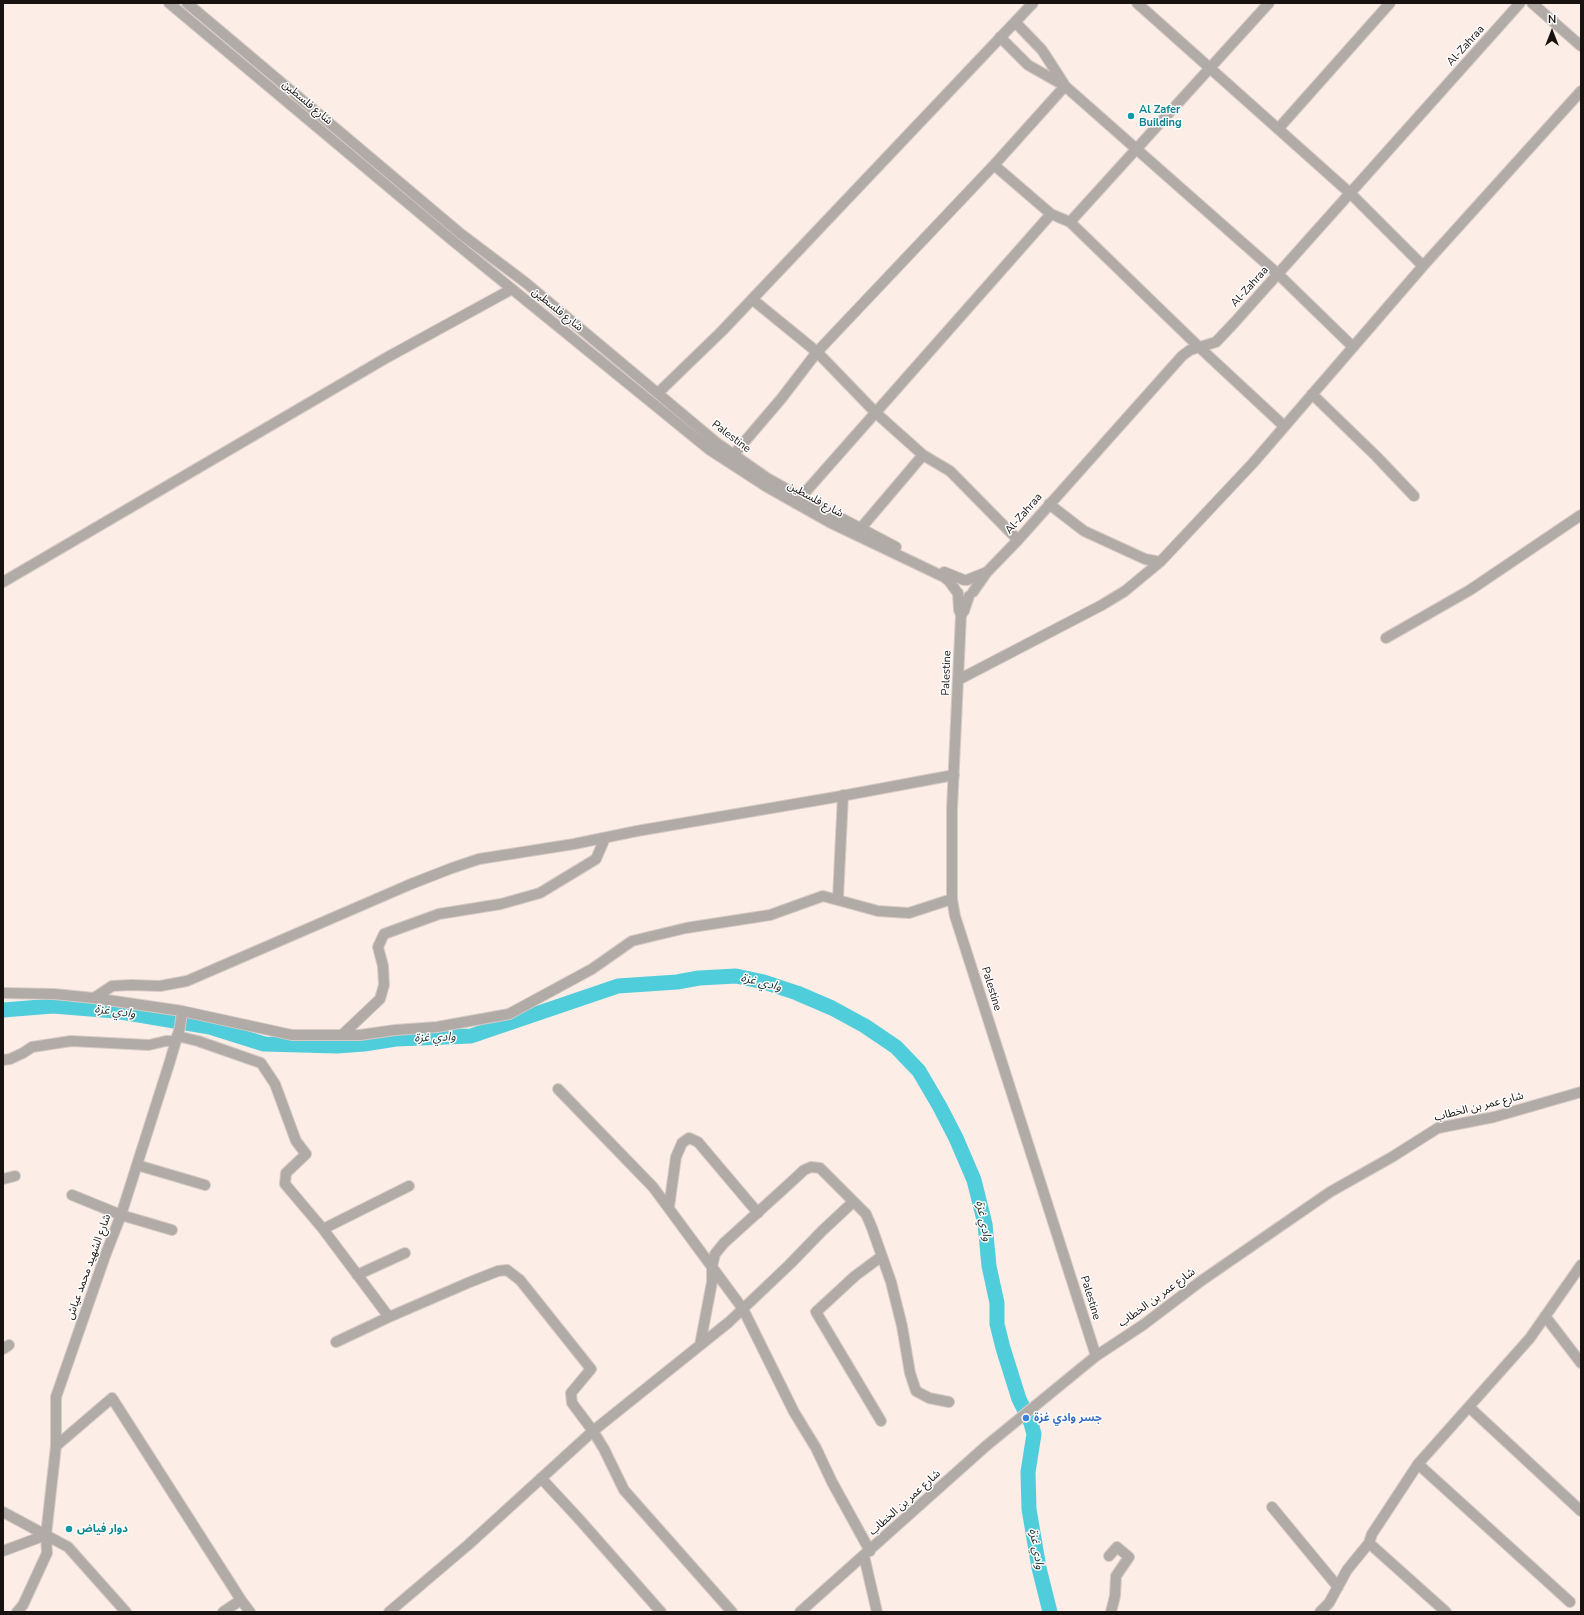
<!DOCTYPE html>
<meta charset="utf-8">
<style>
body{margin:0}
#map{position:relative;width:1584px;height:1615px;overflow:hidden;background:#fcede6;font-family:"Nunito Sans",sans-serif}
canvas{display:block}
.frame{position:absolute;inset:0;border:4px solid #171210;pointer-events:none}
.north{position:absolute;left:1532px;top:12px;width:40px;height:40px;-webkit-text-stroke:3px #fefefe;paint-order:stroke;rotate:0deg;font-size:11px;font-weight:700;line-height:16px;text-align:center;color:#171210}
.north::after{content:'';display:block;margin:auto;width:14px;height:18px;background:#171210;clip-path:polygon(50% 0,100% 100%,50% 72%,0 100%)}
</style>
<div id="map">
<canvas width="1584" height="1615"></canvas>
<div class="frame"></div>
<div class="north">N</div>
</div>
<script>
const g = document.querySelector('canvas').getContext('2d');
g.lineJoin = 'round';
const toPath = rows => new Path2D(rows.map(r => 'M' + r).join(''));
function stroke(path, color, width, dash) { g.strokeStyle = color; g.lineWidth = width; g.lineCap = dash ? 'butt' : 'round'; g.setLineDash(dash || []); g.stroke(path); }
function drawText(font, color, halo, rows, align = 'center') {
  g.font = font + ' "Nunito Sans","Noto Sans Arabic",sans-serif'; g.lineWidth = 3; g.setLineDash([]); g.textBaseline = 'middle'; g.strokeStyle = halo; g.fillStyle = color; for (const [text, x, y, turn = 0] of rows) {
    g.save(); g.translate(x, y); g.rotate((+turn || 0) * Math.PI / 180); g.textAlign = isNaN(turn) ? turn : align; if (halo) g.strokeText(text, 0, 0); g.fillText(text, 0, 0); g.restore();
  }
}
stroke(toPath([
 [3,1010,53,1006,115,1011,210,1027,264,1044,337,1046,364,1044,396,1039,471,1036,618,986,677,982,699,978,736,976,764,982,797,993,832,1008,865,1026,896,1047,919,1071,940,1107,956,1138,974,1180,985,1224,989,1266,997,1303,997,1324,1003,1348,1019,1399,1031,1423,1034,1434,1028,1472,1029,1509,1039,1568,1050,1612]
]), '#50cdda', 15);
const minor = toPath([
 [169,3,453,241,710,450,767,487,829,522,944,577,949,581,957,592],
 [187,3,461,234,526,283,717,443,767,478,801,497,896,547],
 [1137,3,1351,194,1423,266],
 [1532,3,1581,46],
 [1015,22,1042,50,1064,84],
 [1000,37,1028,65,1065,86,1278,274,1352,346],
 [1278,129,1390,3],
 [994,165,1065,86],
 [1070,222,1269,3],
 [752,299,817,352,876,413,923,455,950,471,1018,540],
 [658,393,722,331,1033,3],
 [1312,394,1376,456,1414,496],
 [734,454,781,399,817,352,994,165,1051,214,1070,222,1199,347,1284,426],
 [801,497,1051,214],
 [1049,504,1084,531,1145,559,1160,562,1253,463,1423,266,1581,91],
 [861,528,923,455],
 [944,572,964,580],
 [967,580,987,572],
 [3,582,386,358,512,289],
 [973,592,987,572,1018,540,1182,356,1190,350,1216,342,1234,323,1520,3],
 [958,593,959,610,961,615,952,809,952,899,955,916,1096,1356],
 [961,615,964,611,969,596],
 [1386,638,1470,590,1581,515],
 [958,680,1102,605,1125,591,1160,562],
 [838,898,843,795],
 [3,993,54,994,94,998,182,1011,292,1035,360,1035,395,1030,437,1027,509,1014,592,969,632,941,686,928,770,915,823,896,878,911,909,913,952,899],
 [94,998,112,986,131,985,160,986,187,981,411,884,452,868,479,859,574,844,637,831,836,797,954,775],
 [342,1035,380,999,384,985,383,966,378,947,384,934,439,914,501,904,540,893,596,859,605,838],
 [177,1036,198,1041,261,1063,275,1084,296,1141,306,1154,286,1173,285,1184,323,1229,389,1317,470,1282,498,1271,507,1270,520,1280,591,1369,571,1393,572,1403,593,1431,604,1449,624,1490,732,1612],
 [3,1060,10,1059,23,1053,32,1047,71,1041,149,1045,166,1041,175,1041],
 [558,1089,653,1187,743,1309,794,1412,816,1448,832,1482,870,1551],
 [137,1165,205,1185],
 [3,1179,15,1176],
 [72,1195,121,1215,172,1230],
 [669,1207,676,1157,682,1143,689,1138,698,1142,758,1213],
 [323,1229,409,1186],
 [357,1275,405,1253],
 [1545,1316,1581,1363],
 [336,1342,389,1317],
 [700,1345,712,1282,712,1267,715,1254,724,1243,789,1184,804,1170,811,1167,820,1168,866,1214,872,1228,891,1282,902,1326,910,1373,916,1391,929,1398,949,1402],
 [3,1349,9,1345],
 [1469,1407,1581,1511],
 [881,1421,816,1312,855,1276,882,1256],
 [56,1446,112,1398,241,1600,223,1612],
 [1418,1464,1570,1602],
 [541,1478,579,1519,661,1612],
 [1272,1507,1338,1587],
 [3,1512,68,1547,126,1612],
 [1369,1543,1446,1612],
 [3,1551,46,1535],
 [864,1556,877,1612],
 [1109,1556,1117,1547,1129,1557,1116,1576,1115,1596,1111,1612],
 [241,1600,250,1612],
 [17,1612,23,1605,47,1553,46,1535,56,1446,56,1397,105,1256,121,1215,170,1061,180,1027,182,1011],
 [389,1612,468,1545,593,1431,729,1322,790,1264,822,1231,853,1202],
 [800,1612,986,1446,1096,1356,1143,1325,1201,1281,1330,1192,1392,1157,1438,1128,1494,1117,1581,1092],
 [1320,1612,1329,1603,1347,1570,1369,1543,1372,1534,1418,1464,1530,1338,1581,1265]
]);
stroke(minor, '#d7cac4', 12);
stroke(minor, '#b1aba7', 10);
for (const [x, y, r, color] of [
 [1131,116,4,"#0f9aa8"],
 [1026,1418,4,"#3f7fe0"],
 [69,1529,4,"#0f9aa8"]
]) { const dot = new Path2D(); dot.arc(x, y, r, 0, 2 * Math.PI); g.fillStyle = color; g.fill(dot); stroke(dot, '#fefefe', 1.5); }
drawText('11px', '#171210', '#fefefe', [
 ["Al-Zahraa",1466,46,-48],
 ["شارع فلسطين",307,103,40],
 ["Al-Zahraa",1250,287,-48],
 ["شارع فلسطين",557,310,39],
 ["Palestine",731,437,37],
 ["شارع فلسطين",815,500,29],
 ["Al-Zahraa",1024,514,-49],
 ["Palestine",947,673,-88],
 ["Palestine",991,989,73],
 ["شارع عمر بن الخطاب",1479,1107,-14],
 ["شارع الشهيد محمد عياش",89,1267,-70],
 ["Palestine",1090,1298,73],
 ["شارع عمر بن الخطاب",1157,1298,-36],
 ["شارع عمر بن الخطاب",905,1503,-42]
]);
drawText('bold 11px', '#0d838f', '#fefefe', [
 ["Al Zafer",1139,110],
 ["Building",1139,123],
 ["دوار فياض",77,1529]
], 'left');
drawText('bold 11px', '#366cbe', '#fefefe', [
 ["جسر وادي غزة",1034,1418]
], 'left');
drawText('italic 12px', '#1c3234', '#fefefe', [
 ["وادي غزة",761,983,14],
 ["وادي غزة",115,1012,7],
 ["وادي غزة",435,1038,-2],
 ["وادي غزة",983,1221,79],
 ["وادي غزة",1036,1549,80]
]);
</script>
